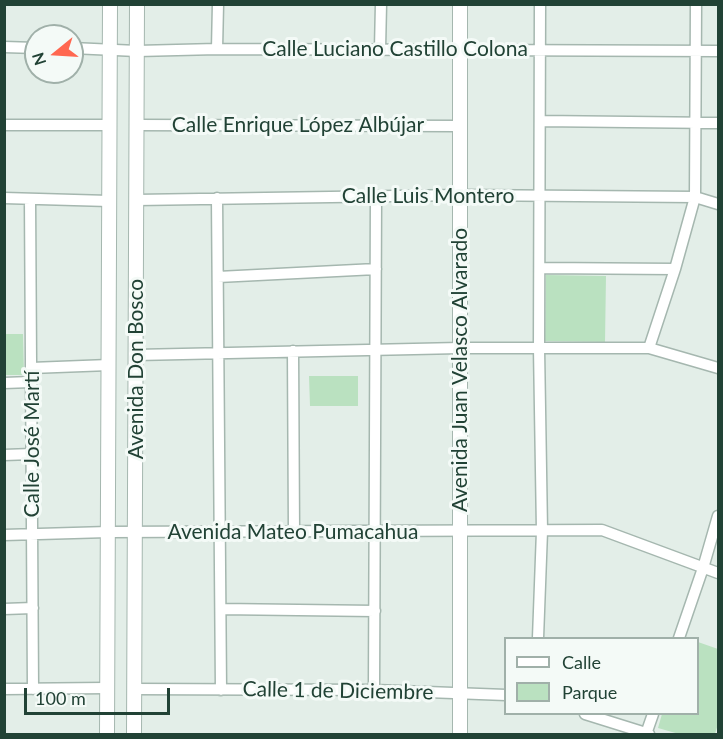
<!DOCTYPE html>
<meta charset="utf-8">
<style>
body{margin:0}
#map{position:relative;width:723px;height:739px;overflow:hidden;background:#e3eee8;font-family:Lato,sans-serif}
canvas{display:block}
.frame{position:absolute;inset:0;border:6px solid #214235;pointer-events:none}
.legend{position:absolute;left:504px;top:637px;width:195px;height:78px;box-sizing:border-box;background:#f4faf7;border:2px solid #a0b0a9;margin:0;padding:8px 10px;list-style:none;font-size:18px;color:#214235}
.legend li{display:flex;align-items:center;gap:12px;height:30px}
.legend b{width:30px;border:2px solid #a0b0a9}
.north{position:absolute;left:24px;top:24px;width:60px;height:60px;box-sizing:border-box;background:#f4faf7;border:2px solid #a0b0a9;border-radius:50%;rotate:252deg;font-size:16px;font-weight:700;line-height:24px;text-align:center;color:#214235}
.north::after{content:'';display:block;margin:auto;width:21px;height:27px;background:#ff6750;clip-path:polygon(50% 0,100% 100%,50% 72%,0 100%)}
.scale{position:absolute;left:24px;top:688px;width:146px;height:27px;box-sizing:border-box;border:3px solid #214235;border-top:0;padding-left:8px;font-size:18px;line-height:21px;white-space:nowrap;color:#214235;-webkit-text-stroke:4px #f4faf7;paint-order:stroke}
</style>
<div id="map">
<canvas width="723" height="739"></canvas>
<div class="frame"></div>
<ul class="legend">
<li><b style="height:8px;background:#fff"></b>Calle</li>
<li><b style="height:16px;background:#bae1c0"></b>Parque</li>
</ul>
<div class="north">N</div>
<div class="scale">100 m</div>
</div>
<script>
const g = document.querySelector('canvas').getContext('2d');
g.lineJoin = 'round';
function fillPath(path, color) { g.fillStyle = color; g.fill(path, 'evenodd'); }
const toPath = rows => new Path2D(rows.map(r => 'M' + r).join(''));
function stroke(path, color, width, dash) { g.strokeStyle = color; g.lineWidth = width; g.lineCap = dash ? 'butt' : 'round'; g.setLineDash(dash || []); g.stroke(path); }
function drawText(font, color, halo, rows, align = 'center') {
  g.font = font + ' Lato,sans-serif'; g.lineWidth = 6; g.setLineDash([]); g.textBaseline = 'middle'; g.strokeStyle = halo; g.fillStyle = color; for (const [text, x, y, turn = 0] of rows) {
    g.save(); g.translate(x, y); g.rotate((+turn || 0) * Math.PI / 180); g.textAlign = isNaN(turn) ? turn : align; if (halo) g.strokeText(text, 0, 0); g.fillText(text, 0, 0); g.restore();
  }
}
fillPath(toPath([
 [546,275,606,276,605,342,545,341],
 [5,334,23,334,24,375,5,375],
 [309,376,358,376,358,406,310,406],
 [698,642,718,649,718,724,715,734,679,734,658,728,662,714,698,714]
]), '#bae1c0');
const minor = toPath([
 [4,47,36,48],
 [72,48,137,51,217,49,718,51],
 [217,49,218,4],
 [380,49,381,4],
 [540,121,718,123],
 [4,125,110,125],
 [136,125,460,126],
 [4,198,109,201],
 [217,198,221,690],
 [30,199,33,689],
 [136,200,460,195,695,197,718,204],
 [540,268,675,269],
 [218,277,376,269],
 [649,348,675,269,695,197,696,4],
 [293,351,294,533],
 [136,355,460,348,649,348,718,368],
 [31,368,109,365],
 [4,383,31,382],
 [4,455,32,454],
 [4,535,108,532,602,530,718,573],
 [4,609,33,608],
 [221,609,375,611],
 [538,638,542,531,539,348,540,4],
 [679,638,703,568,718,516],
 [4,689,107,688],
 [134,689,374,690,506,695],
 [374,690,376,196],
 [585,714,649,734],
 [646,734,653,714]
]);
const tertiary = toPath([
 [460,4,460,734],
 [107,734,110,4],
 [134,734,137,4]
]);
stroke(minor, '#a5b7af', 13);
stroke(tertiary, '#a5b7af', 16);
stroke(minor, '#fff', 10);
stroke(tertiary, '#fff', 14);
drawText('21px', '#214235', '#f4faf7', [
 ["Calle Luciano Castillo Colona",395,49],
 ["Calle Enrique López Albújar",298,125],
 ["Calle Luis Montero",428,196],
 ["Avenida Don Bosco",136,369,-90],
 ["Avenida Juan Velasco Alvarado",460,370,-90],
 ["Calle José Martí",32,444,-90],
 ["Avenida Mateo Pumacahua",293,532],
 ["Calle 1 de Diciembre",338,691,1]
]);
</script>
